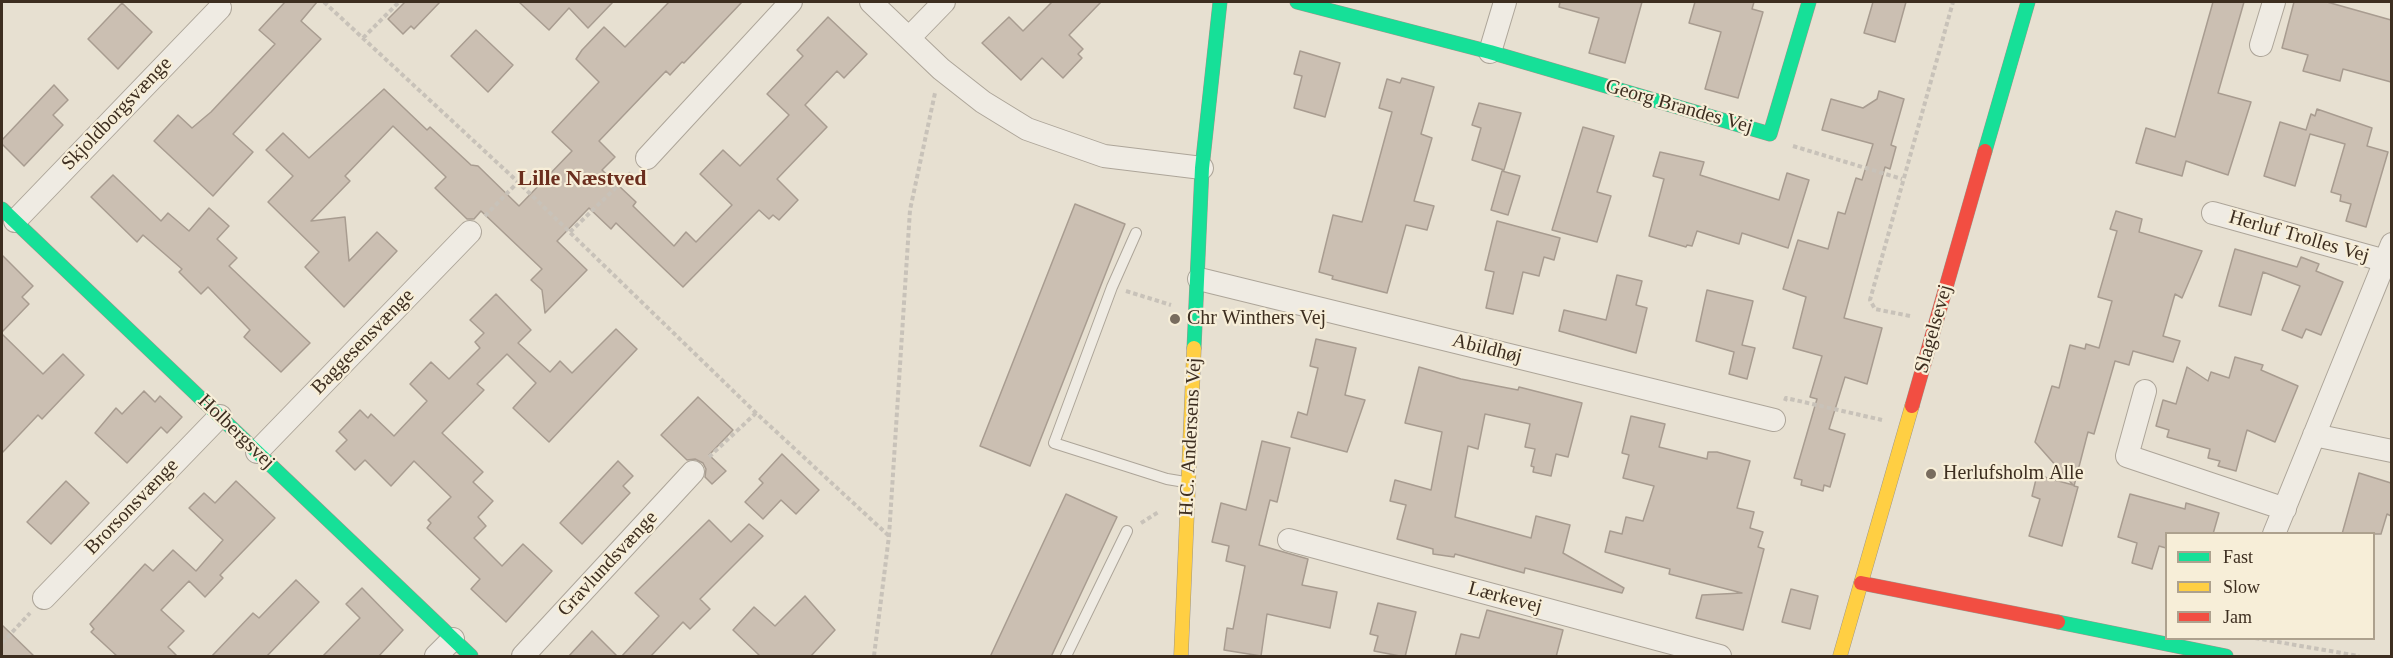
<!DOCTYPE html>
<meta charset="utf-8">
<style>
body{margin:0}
#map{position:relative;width:2393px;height:658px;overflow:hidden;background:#e7e0d1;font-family:Georgia,serif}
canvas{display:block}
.frame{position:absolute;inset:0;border:3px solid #3d2e20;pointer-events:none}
.legend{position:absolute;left:2165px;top:532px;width:210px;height:108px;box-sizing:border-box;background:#f7eed8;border:2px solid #ada18e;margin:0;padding:8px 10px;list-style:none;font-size:18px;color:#3d2e20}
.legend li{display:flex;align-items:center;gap:12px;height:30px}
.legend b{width:30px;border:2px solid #ada18e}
</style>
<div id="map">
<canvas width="2393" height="658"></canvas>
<div class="frame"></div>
<ul class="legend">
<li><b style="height:8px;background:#16e098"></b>Fast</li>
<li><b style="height:8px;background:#ffcf43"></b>Slow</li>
<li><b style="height:8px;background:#f24e42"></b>Jam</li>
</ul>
</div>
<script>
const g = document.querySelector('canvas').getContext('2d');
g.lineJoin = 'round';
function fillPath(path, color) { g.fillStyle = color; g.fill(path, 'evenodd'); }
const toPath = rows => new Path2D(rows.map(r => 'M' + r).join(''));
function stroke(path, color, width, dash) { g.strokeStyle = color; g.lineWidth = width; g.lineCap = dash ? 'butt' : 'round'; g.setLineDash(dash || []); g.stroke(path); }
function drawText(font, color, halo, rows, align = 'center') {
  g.font = font + ' Georgia,serif'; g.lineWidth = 4.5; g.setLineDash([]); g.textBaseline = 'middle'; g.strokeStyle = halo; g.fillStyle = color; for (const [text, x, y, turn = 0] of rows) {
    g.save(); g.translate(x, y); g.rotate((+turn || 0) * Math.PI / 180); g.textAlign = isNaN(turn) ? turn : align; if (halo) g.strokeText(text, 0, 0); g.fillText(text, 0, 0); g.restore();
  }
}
const building = toPath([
 [285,2,317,2,301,21,321,39,233,134,253,152,213,196,154,141,178,115,192,128,211,112,275,44,259,30,285,2],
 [405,2,440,2,414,29,411,26,403,34,388,19,405,2],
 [519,2,613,2,588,28,569,8,549,30,519,2],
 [669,2,742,2,684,63,682,62,670,75,666,71,599,141,615,157,602,170,636,202,633,206,674,246,686,232,696,242,732,205,700,174,723,150,740,166,789,115,767,94,803,56,797,50,828,17,867,54,844,78,837,71,805,105,827,127,777,179,798,200,779,220,773,215,769,219,759,210,683,287,616,223,611,229,589,208,557,241,587,270,545,313,542,290,531,280,542,269,481,211,474,219,467,219,435,188,446,177,393,126,345,176,350,181,311,221,345,217,349,261,377,232,397,251,344,307,305,267,319,252,268,202,293,176,266,150,283,133,309,158,384,89,427,130,430,127,471,165,478,166,519,206,572,151,552,132,599,82,576,59,582,50,604,27,625,47,669,2],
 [1052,2,1101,2,1069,35,1083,49,1078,54,1082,58,1063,78,1042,58,1021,80,982,43,1009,17,1023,31,1052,2],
 [1560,2,1642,2,1625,63,1589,53,1599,18,1559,7,1560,2],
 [1695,2,1754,2,1752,9,1763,12,1738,98,1705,89,1721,32,1689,23,1695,2],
 [1873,2,1906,2,1895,42,1864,33,1873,2],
 [2213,2,2244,2,2218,93,2251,102,2228,175,2186,161,2182,176,2136,163,2146,128,2175,137,2213,2],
 [2294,2,2327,2,2391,20,2391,82,2343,69,2340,81,2303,71,2308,55,2282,48,2294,2],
 [122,3,152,32,118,69,88,39,122,3],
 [476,30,513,65,488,92,451,56,476,30],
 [1300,51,1340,63,1325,117,1294,108,1302,76,1294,74,1300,51],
 [1402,78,1434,87,1421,134,1432,138,1414,201,1434,206,1427,230,1406,225,1387,293,1332,279,1333,276,1319,272,1333,215,1362,222,1392,112,1379,108,1387,79,1400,83,1402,78],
 [54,85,68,100,53,115,63,125,24,166,2,144,2,140,54,85],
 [1879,91,1904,99,1891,145,1896,147,1890,169,1885,167,1844,318,1882,328,1867,384,1845,377,1829,429,1845,434,1830,487,1824,485,1823,491,1801,485,1802,480,1794,478,1817,399,1810,397,1822,356,1793,348,1806,297,1783,289,1798,240,1828,249,1838,212,1845,214,1856,178,1862,180,1873,144,1822,130,1831,99,1863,108,1877,99,1879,91],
 [1479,103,1521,113,1504,170,1472,160,1481,128,1472,125,1479,103],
 [2317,109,2372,128,2367,146,2388,152,2366,227,2346,221,2351,204,2340,201,2341,195,2331,192,2345,144,2310,134,2295,186,2264,176,2280,122,2306,130,2311,114,2315,116,2317,109],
 [1583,127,1614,136,1597,192,1611,196,1597,242,1552,230,1583,127],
 [1660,152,1704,162,1700,175,1779,200,1787,173,1809,180,1788,248,1742,233,1739,244,1697,231,1692,246,1687,245,1686,247,1649,236,1664,179,1653,176,1660,152],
 [1502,171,1520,176,1508,215,1491,210,1502,171],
 [113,175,161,221,168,213,189,231,209,208,229,226,217,239,237,258,229,266,310,343,281,372,244,337,250,330,208,287,201,294,179,272,182,269,143,235,137,242,91,197,113,175],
 [1075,204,1125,224,1030,466,980,446,1075,204],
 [2116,211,2142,219,2139,232,2202,251,2182,298,2175,294,2163,336,2180,341,2173,362,2133,351,2129,365,2115,361,2094,434,2088,432,2074,486,2078,487,2062,546,2029,536,2040,499,2032,496,2037,475,2073,485,2035,442,2052,386,2059,388,2070,345,2085,349,2086,344,2099,348,2112,301,2098,297,2117,231,2110,229,2116,211],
 [1497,221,1560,238,1554,260,1544,257,1539,276,1523,272,1513,314,1486,308,1494,272,1485,270,1497,221],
 [2235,249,2297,267,2301,257,2319,264,2316,271,2343,282,2321,335,2306,329,2302,338,2282,330,2300,286,2263,272,2251,315,2219,306,2235,249],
 [2,255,33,286,22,297,29,304,2,332,2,255],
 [1617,275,1642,281,1636,305,1647,308,1636,353,1559,331,1564,310,1606,320,1617,275],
 [1707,290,1753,301,1742,345,1755,348,1747,379,1729,374,1734,352,1696,341,1707,290],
 [496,294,531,330,518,343,550,372,560,361,572,373,616,329,637,349,549,442,513,408,536,383,507,354,477,384,484,390,442,433,483,472,473,482,493,501,478,517,486,526,474,538,502,566,523,544,552,571,506,622,471,589,480,579,427,528,431,523,428,520,451,497,414,461,391,486,365,460,355,470,336,451,347,440,339,432,360,410,368,418,371,414,394,436,427,401,410,384,431,362,449,379,480,348,475,342,484,333,470,320,496,294],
 [2,334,43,374,63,354,84,375,42,419,38,415,2,453,2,334],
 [1316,339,1356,348,1345,395,1365,400,1347,452,1291,437,1298,412,1307,415,1318,368,1310,366,1316,339],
 [2235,357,2263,365,2261,370,2298,386,2275,442,2247,430,2236,471,2218,466,2220,461,2208,458,2210,449,2167,437,2169,430,2156,426,2163,400,2176,404,2187,367,2208,381,2211,372,2229,378,2235,357],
 [1419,367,1461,379,1518,390,1519,387,1582,403,1568,457,1556,454,1551,476,1533,472,1534,467,1531,466,1535,449,1525,447,1530,424,1485,414,1478,449,1468,446,1455,517,1531,538,1536,516,1570,525,1563,553,1624,588,1622,593,1525,568,1524,573,1455,554,1454,557,1433,554,1433,549,1397,539,1406,505,1390,501,1395,480,1431,490,1442,432,1405,423,1419,367],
 [144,391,155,402,160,396,182,417,167,433,161,427,127,463,95,433,116,408,122,414,144,391],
 [698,397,733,430,709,455,726,471,712,484,705,477,706,469,703,463,695,459,687,460,661,435,698,397],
 [1631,416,1665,424,1659,447,1707,459,1708,452,1717,452,1750,461,1737,508,1754,512,1750,528,1763,532,1758,547,1764,549,1743,630,1696,618,1702,595,1742,593,1669,574,1670,569,1605,552,1610,531,1622,534,1626,517,1643,521,1654,486,1623,478,1629,455,1622,453,1631,416],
 [1262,441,1290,448,1277,502,1270,500,1259,545,1308,559,1302,585,1337,592,1330,628,1267,614,1261,656,1224,650,1227,628,1233,629,1245,566,1226,561,1229,546,1212,542,1221,503,1246,510,1262,441],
 [782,454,819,490,796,514,781,500,763,519,745,502,763,483,759,479,782,454],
 [618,461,633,476,623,486,630,493,582,544,560,523,618,461],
 [2359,473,2391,483,2391,516,2387,514,2381,534,2342,534,2359,473],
 [66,481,89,503,51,544,27,522,66,481],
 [236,481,275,518,220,575,223,578,205,597,189,581,161,610,184,631,168,647,178,657,118,657,91,632,94,629,90,624,145,564,153,571,173,550,196,571,223,540,189,508,204,493,215,503,236,481],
 [1066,494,1117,517,1051,657,990,657,1066,494],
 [2130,494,2185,509,2186,503,2219,513,2213,534,2166,534,2166,548,2159,546,2152,569,2132,563,2137,543,2118,537,2130,494],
 [709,520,731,542,749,524,763,536,700,599,710,609,690,629,683,622,650,657,621,657,659,616,635,593,709,520],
 [296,580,319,602,266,657,211,657,253,613,259,618,296,580],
 [362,588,403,630,378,657,322,657,360,618,346,604,362,588],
 [1791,589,1818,596,1810,629,1782,622,1791,589],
 [805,596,835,630,810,657,761,657,733,630,754,607,775,626,805,596],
 [1378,603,1416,612,1405,657,1374,651,1378,636,1370,634,1378,603],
 [1487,610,1563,630,1556,657,1455,657,1461,634,1479,638,1487,610],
 [2,625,35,657,2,657,2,625],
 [592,631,618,657,568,657,592,631]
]);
fillPath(building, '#cbbfb2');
stroke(building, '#a89c90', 1.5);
const lane = toPath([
 [1136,233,1112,287,1054,443,1167,479,1185,482],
 [1066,656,1127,531]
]);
const street = toPath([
 [871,2,941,69,983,102,1027,129,1104,156,1202,168],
 [909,38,944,2],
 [2261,45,2274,2],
 [1490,52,1505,2],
 [647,158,791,2],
 [2213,213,2386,261],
 [15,221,220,8],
 [1199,279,1774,420],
 [2145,391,2127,456,2285,509],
 [2314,435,2392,451],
 [257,452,470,232],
 [2274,534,2392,244],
 [1289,540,1720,656],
 [44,598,220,416],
 [436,656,453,639],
 [523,656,693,472]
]);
const fast = toPath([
 [1297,2,1490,52,1770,134,1809,2],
 [1985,151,2028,2],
 [2,209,471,656],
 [1194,348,1202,168,1220,2],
 [2058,622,2226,656]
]);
const slow = toPath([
 [1181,656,1194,348],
 [1840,656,1912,406]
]);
const jam = toPath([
 [1912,406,1985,151],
 [1861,583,2058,622]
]);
stroke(lane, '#ada599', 12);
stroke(street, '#ada599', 24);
stroke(fast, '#9c958a', 15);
stroke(slow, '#9c958a', 15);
stroke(jam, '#9c958a', 15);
stroke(toPath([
 [324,2,518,182,756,413,889,536],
 [363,38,399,2],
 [1793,146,1902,179],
 [485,216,518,182],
 [570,232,631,173],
 [1126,291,1171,305],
 [1910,316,1875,309,1870,300,1953,2],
 [1785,401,1786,398,1882,420],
 [709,457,756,413],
 [1141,523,1160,511],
 [2255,638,2359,656],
 [2,643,30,613],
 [874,656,889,536,910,210,935,93]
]), '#c8c2b9', 4, [4.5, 3]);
stroke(lane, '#efebe3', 10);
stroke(street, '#efebe3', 22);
stroke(fast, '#16e098', 14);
stroke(slow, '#ffcf43', 14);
stroke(jam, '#f24e42', 14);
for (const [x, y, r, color] of [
 [1175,319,6,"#786c5e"],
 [1931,474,6,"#786c5e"]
]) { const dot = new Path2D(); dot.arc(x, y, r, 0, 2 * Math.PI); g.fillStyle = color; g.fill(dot); stroke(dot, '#f7eed8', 2); }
drawText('20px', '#3d2e20', '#f7eed8', [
 ["Georg Brandes Vej",1679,107,16],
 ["Skjoldborgsvænge",117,114,-46],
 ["Herluf Trolles Vej",2299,237,16],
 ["Slagelsevej",1934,329,-74],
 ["Baggesensvænge",363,342,-46],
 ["Abildhøj",1487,349,14],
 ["Holbergsvej",236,432,44],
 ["H.C. Andersens Vej",1191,437,-87],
 ["Brorsonsvænge",132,507,-46],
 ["Gravlundsvænge",608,564,-47],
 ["Lærkevej",1505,598,15]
]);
drawText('20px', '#3d2e20', '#f7eed8', [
 ["Chr Winthers Vej",1187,319],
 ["Herlufsholm Alle",1943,474]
], 'left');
drawText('bold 22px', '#6b2e1e', '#f7eed8', [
 ["Lille Næstved",582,179]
]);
</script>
